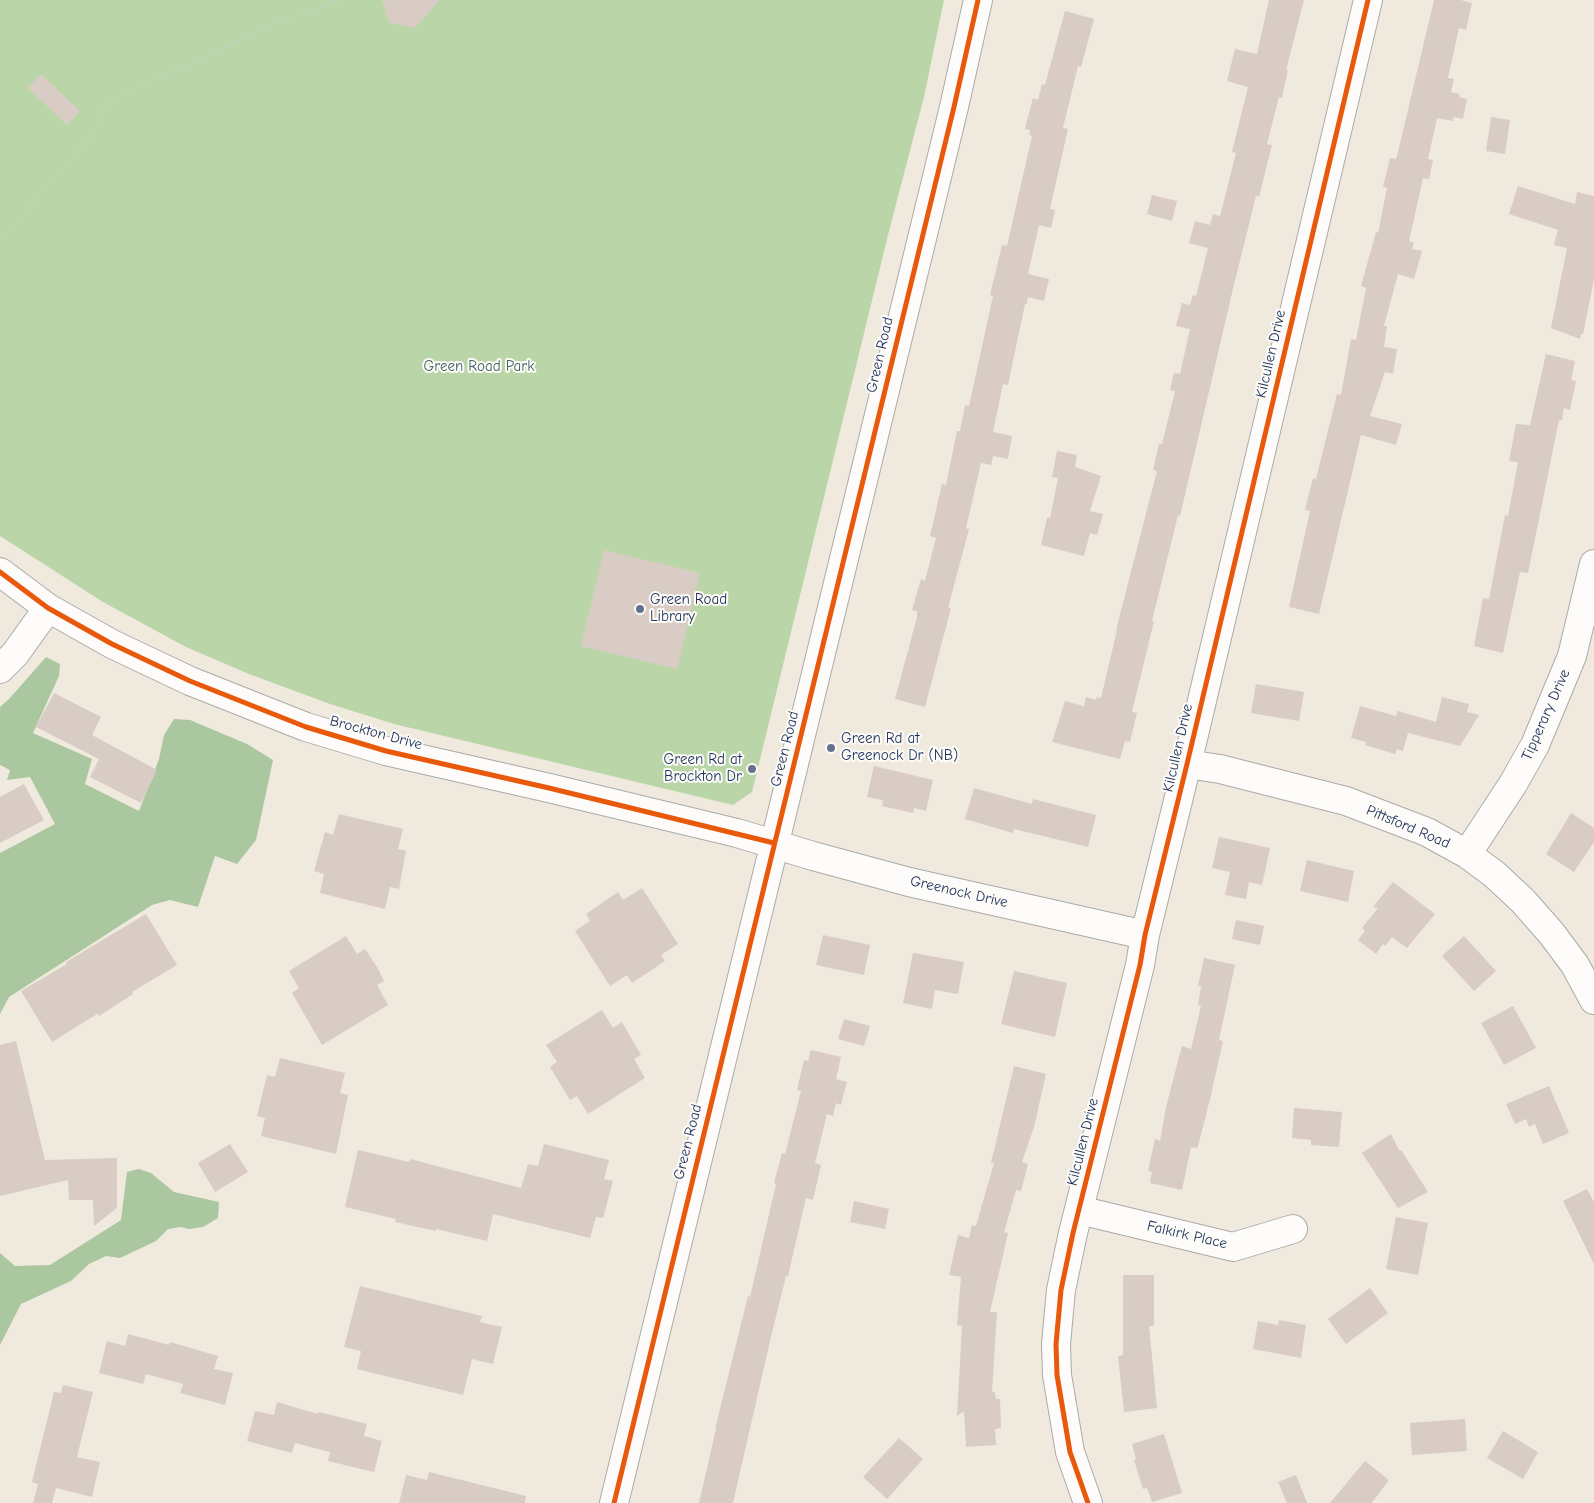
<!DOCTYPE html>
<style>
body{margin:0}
canvas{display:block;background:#f0e9de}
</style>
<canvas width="1594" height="1503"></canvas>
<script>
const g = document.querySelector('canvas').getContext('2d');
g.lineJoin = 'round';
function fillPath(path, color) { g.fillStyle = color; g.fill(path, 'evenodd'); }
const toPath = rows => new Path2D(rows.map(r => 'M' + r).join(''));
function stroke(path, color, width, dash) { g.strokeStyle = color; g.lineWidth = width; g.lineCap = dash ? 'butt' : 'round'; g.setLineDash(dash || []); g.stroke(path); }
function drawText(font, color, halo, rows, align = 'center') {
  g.font = font + ' "Comic Neue",sans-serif'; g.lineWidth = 4; g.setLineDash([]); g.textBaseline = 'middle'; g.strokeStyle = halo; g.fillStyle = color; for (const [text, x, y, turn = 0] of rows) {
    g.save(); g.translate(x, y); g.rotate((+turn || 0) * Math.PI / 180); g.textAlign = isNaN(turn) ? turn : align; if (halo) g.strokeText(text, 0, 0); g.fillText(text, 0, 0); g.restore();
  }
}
fillPath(toPath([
 [0,0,944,0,924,97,888,235,752,792,733,805,394,724,330,704,249,674,186,647,103,602,0,536]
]), '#bad6a8');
fillPath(toPath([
 [46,657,60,664,59,676,33,733,92,759,85,784,139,811,159,759,164,735,174,719,190,720,247,744,273,760,256,840,237,864,215,856,198,907,170,900,152,905,9,997,0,1014,0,853,55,824,30,777,7,780,10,770,0,765,0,707,9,699],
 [139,1169,151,1173,174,1192,219,1202,218,1218,203,1227,189,1229,181,1227,168,1229,156,1241,120,1258,106,1256,89,1264,71,1281,21,1304,0,1345,0,1253,15,1266,50,1265,121,1220,127,1172]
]), '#abc79f');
fillPath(toPath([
 [382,0,440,0,415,28,389,23],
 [1269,0,1304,0,1286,70,1288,70,1282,98,1279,97,1267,144,1272,145,1259,197,1256,196,1232,293,1180,516,1178,515,1152,621,1154,621,1132,712,1137,713,1130,742,1125,741,1120,759,1052,742,1065,701,1084,706,1086,697,1096,700,1097,697,1101,698,1117,630,1116,630,1157,471,1153,470,1159,444,1162,444,1175,391,1170,390,1174,373,1180,374,1190,329,1176,326,1182,303,1190,305,1193,295,1196,296,1208,248,1189,243,1195,221,1210,225,1213,214,1220,216,1236,153,1232,152,1248,87,1227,81,1235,49,1257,54],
 [1434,0,1461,0,1472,3,1466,30,1459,28,1448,78,1454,79,1451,92,1460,94,1459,97,1467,99,1463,119,1453,117,1453,121,1437,118,1428,159,1433,160,1429,179,1423,178,1409,241,1414,243,1412,249,1422,251,1414,279,1398,274,1384,326,1387,326,1384,347,1397,349,1393,374,1385,372,1370,416,1402,424,1396,445,1361,435,1319,614,1289,607,1310,511,1305,510,1313,478,1316,479,1337,394,1341,395,1351,339,1356,340,1366,288,1361,286,1376,232,1378,233,1387,188,1383,187,1390,158,1396,159,1398,152],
 [1065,11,1094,19,1081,67,1078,66,1063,128,1068,129,1050,209,1055,210,1051,228,1039,225,1028,274,1049,279,1044,301,1028,297,1027,304,1025,304,1008,385,1003,384,993,432,1012,436,1008,459,993,456,991,465,981,463,966,528,969,529,948,608,951,608,925,707,895,699,917,617,917,611,912,610,921,579,925,581,936,538,930,536,942,484,946,485,957,431,960,431,965,405,969,406,993,296,990,295,1002,245,1007,246,1032,136,1029,135,1030,130,1025,129,1033,98,1038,100,1042,84,1045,85],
 [41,74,80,111,67,125,28,88],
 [1491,117,1510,120,1505,154,1486,151],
 [1518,186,1575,204,1577,192,1594,196,1594,279,1583,334,1581,334,1580,339,1551,328,1567,248,1554,245,1558,230,1509,214],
 [1152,195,1177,201,1172,221,1147,214],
 [1546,354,1575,361,1571,380,1576,381,1570,410,1564,408,1562,420,1559,420,1528,573,1520,572,1503,653,1474,646,1483,598,1489,599,1505,515,1508,516,1518,462,1509,461,1516,424,1530,425],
 [1057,451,1077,455,1075,467,1101,476,1090,511,1103,514,1097,535,1090,533,1084,556,1041,545,1047,518,1050,518,1058,478,1052,477],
 [604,550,700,573,677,669,581,646],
 [1256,684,1304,692,1299,721,1251,713],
 [54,693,101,717,92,735,157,770,141,803,90,777,99,759,36,727],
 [1442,697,1469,704,1467,712,1479,715,1460,746,1408,733,1403,751,1397,749,1395,754,1365,745,1366,742,1351,738,1360,706,1396,716,1398,711,1436,722],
 [874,766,933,780,926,811,914,808,913,813,882,806,883,800,867,797],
 [24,784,44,820,0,843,0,797],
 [974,788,1032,804,1033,799,1096,815,1088,847,1014,829,1013,833,965,819],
 [1571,813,1594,828,1594,842,1574,872,1546,854],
 [339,814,403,829,398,849,406,851,399,889,390,887,385,909,320,893,324,874,314,871,325,832,333,835],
 [1219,837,1270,848,1262,885,1249,882,1246,899,1225,895,1230,872,1212,868],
 [1307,860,1354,871,1348,902,1300,891],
 [1393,882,1435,914,1407,948,1392,937,1385,946,1383,944,1376,954,1358,940,1365,931,1362,928,1378,908,1373,907],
 [642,888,678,944,661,955,665,961,632,983,627,975,610,986,575,931,590,921,586,914,618,892,623,900],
 [146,914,177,965,132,992,133,994,99,1016,97,1014,52,1042,21,991,67,964,66,962],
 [1236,920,1264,926,1260,945,1232,939],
 [823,935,870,945,864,975,816,965],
 [346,936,357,954,365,949,377,967,384,981,377,985,388,1005,322,1045,292,993,299,988,289,971],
 [1464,936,1496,971,1474,991,1442,956],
 [913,953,964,962,958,994,935,990,932,1009,903,1003],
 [1204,958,1235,965,1219,1040,1223,1041,1211,1095,1198,1146,1197,1148,1191,1147,1182,1190,1150,1183,1152,1172,1148,1171,1155,1139,1160,1141,1166,1107,1182,1046,1191,1049,1201,1006,1198,1005,1201,986,1198,986],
 [1014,971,1067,983,1055,1037,1001,1024],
 [1513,1006,1536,1048,1504,1065,1481,1023],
 [602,1010,613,1028,622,1022,641,1055,634,1059,645,1078,588,1114,577,1096,570,1100,550,1067,557,1062,546,1045],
 [844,1019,870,1026,864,1046,838,1039],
 [16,1041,45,1160,117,1158,117,1208,94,1226,93,1200,69,1200,68,1180,0,1196,0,1045],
 [811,1050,841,1057,836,1079,847,1082,841,1105,836,1103,833,1116,827,1114,815,1163,821,1165,813,1200,806,1198,788,1276,786,1276,770,1341,733,1503,699,1503,716,1429,715,1429,748,1296,750,1297,776,1184,774,1183,782,1153,785,1154,801,1091,797,1090,804,1060,808,1061],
 [280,1058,345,1073,340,1093,348,1095,336,1154,261,1136,265,1118,257,1116,267,1075,275,1077],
 [1014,1066,1046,1074,1034,1127,1022,1162,1028,1164,1021,1191,1016,1190,1004,1232,1008,1233,990,1312,997,1312,992,1392,995,1392,996,1399,1000,1399,1001,1428,995,1429,996,1445,966,1447,964,1411,957,1416,962,1326,957,1325,961,1277,949,1275,958,1235,969,1238,972,1225,976,1226,994,1163,991,1163],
 [1549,1086,1569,1133,1543,1144,1535,1124,1529,1127,1526,1119,1515,1124,1506,1104],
 [1294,1108,1342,1112,1339,1147,1311,1145,1311,1140,1292,1138],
 [1391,1134,1399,1150,1401,1150,1428,1192,1398,1208,1362,1153],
 [230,1144,248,1172,215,1192,198,1163],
 [544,1144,609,1160,604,1179,613,1181,603,1218,596,1217,590,1238,493,1214,487,1241,436,1229,436,1231,395,1222,396,1219,345,1207,358,1150,409,1162,410,1159,521,1188,528,1164,538,1166],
 [1587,1189,1594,1202,1594,1264,1563,1201],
 [854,1201,889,1209,885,1229,850,1222],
 [1396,1217,1428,1223,1418,1275,1386,1269],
 [1123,1275,1154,1275,1154,1326,1149,1326,1157,1408,1124,1412,1118,1356,1123,1355],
 [360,1286,482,1316,480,1322,502,1327,493,1364,472,1359,463,1395,357,1369,361,1351,344,1347],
 [1370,1288,1388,1313,1346,1344,1328,1319],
 [1279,1320,1306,1325,1301,1358,1253,1349,1258,1321,1278,1325],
 [128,1334,169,1345,170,1342,218,1356,214,1369,233,1373,225,1405,180,1393,183,1384,146,1374,143,1384,99,1373,107,1341,125,1346],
 [63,1385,93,1392,77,1457,100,1462,92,1497,56,1488,52,1503,33,1503,38,1484,32,1482,54,1392,61,1393],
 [277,1402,318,1414,319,1412,367,1424,364,1436,382,1441,374,1472,328,1461,330,1452,295,1443,292,1453,247,1441,255,1411,274,1415],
 [1465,1419,1467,1451,1412,1455,1410,1423],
 [1503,1431,1538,1452,1523,1479,1487,1458],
 [1164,1434,1182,1493,1152,1502,1147,1488,1143,1489,1134,1460,1136,1459,1132,1444],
 [899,1438,923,1459,887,1499,863,1477],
 [1365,1461,1389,1480,1374,1500,1371,1503,1330,1503],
 [429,1472,526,1496,525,1503,399,1503,406,1475,427,1480],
 [1296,1475,1307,1503,1287,1503,1278,1482]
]), '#d8ccc4');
const minor = toPath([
 [0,572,48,608,112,644,190,681,306,727,386,751,549,788,737,833,813,856,909,882,1145,935],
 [0,669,15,654,48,608],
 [1187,764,1220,769,1346,801,1427,832,1467,854,1494,874,1523,901,1552,934,1575,965,1594,1000],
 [1467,854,1513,784,1535,745,1572,656,1594,564],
 [1079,1210,1233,1247,1293,1229],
 [614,1503,954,107,978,0],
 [1088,1503,1070,1452,1057,1375,1056,1344,1061,1290,1073,1233,1140,965,1145,935,1187,764,1368,0]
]);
stroke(minor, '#abaaa9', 30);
stroke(toPath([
 [0,240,92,135,99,116,108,102,276,23,338,1,346,0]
]), '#cdcdce', 3, [1, 4]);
stroke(minor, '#fdfcfa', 28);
stroke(toPath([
 [0,572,48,608,112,644,190,681,306,727,386,751,549,788,774,843],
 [614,1503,954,107,978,0],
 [1088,1503,1070,1452,1057,1375,1056,1344,1061,1290,1073,1233,1140,965,1145,935,1187,764,1368,0]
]), '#e8590c', 5);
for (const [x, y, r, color] of [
 [640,609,5,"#66708b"],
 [831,748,5,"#66708b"],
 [752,769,5,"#66708b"]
]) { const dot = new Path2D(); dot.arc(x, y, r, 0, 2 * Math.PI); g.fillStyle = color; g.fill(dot); stroke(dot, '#fdfcf7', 2); }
drawText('15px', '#1b2f5e', '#fdfcf7', [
 ["Kilcullen Drive",1271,354,-77],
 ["Green Road",880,355,-77],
 ["Tipperary Drive",1546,715,-66],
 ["Brockton Drive",376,733,15],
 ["Kilcullen Drive",1178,748,-77],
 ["Green Road",785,749,-76],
 ["Pittsford Road",1408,827,23],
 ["Greenock Drive",959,892,13],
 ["Green Road",688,1142,-76],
 ["Kilcullen Drive",1083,1142,-76],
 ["Falkirk Place",1187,1235,13]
]);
drawText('15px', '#3e5d67', '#fdfcf7', [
 ["Green Road Park",479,367]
]);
drawText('15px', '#1b2f5e', '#fdfcf7', [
 ["Green Road",650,600],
 ["Library",650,617],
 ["Green Rd at",841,739],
 ["Greenock Dr (NB)",841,756],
 ["Green Rd at",742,760,"right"],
 ["Brockton Dr",742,777,"right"]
], 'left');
</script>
